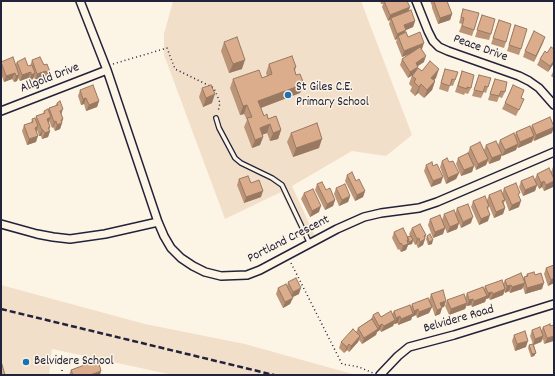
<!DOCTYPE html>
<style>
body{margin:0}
#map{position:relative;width:555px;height:376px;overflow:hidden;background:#fcf5e5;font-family:Dekko,sans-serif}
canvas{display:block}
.frame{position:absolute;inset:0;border:2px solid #22223b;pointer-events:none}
</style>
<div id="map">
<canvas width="555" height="376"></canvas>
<div class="frame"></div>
</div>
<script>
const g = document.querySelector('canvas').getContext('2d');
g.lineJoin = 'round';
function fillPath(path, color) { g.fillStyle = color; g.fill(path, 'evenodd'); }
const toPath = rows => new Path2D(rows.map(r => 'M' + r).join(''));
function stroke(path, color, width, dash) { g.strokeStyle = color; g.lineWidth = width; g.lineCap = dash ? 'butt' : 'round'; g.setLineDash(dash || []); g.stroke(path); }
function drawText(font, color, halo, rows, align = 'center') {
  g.font = font + ' Dekko,sans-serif'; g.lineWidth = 3; g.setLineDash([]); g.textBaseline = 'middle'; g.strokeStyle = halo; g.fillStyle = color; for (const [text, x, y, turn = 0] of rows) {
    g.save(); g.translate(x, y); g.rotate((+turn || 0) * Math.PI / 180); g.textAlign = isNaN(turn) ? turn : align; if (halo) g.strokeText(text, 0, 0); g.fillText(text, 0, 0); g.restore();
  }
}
fillPath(toPath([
 [173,1,361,1,412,135,386,156,352,151,292,186,315,236,304,240,281,192,225,219,164,55,164,34],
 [1,285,145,324,245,344,356,375,173,375,52,349,49,375,1,375]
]), '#f2dfca');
const service = toPath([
 [216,118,219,128,235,158,241,163,272,178,282,185,310,244]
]);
const minor = toPath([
 [80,1,107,70,158,222,164,236,171,248,181,258,193,266,205,272,221,276,247,275,260,270,337,229,364,217,381,213,419,208,437,202,554,152],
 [416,1,428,31,433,41,439,47,448,51,519,76,529,81,539,88,554,105],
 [1,111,107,70],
 [1,224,37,234,53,237,70,239,105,234,158,222],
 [380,375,398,356,409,347,454,335,554,304]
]);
stroke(service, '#22223b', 6);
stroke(minor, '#22223b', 10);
stroke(toPath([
 [113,64,167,48,175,69,214,88,220,103,218,112],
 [291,263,342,364,359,367,373,373],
 [62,375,62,370]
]), '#22223b', 1.5, [1, 3]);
stroke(service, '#fcf5e5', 3.5);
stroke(minor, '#fcf5e5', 7);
stroke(toPath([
 [1,309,274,375]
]), '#22223b', 2.5, [6, 3]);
fillPath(toPath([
 [380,1,394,1,410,7,408,11,415,21,413,27,405,30,404,33,422,49,421,49,424,62,418,66,418,67,417,69,422,71,436,78,434,80,435,81,432,90,424,98,418,93,415,96,410,91,412,87,409,84,412,75,408,78,400,65,402,59,410,54,402,57,396,42,397,39,395,40,389,24,390,20,388,21,382,7,383,4,381,4],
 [430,1,447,1,452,14,450,20,438,24,432,8,432,6],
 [463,9,474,30,472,36,459,32,462,24,459,23],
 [482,15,491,34,489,40,475,37],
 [499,20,506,42,504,48,491,44],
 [515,25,521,49,519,55,507,51],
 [545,37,534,62,523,57,525,51],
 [224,42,242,69,229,73,221,51],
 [554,49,554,63,548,72,537,65,540,59,547,53],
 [32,60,44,65,47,64,48,78,44,79,44,77,35,80,34,77,33,79,29,81,28,78,20,81,18,78,17,81,14,82,12,79,4,82,1,74,1,62,15,65,17,62,28,66,30,66],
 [269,64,296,67,295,71,300,93,261,108,264,116,268,119,281,130,278,139,270,141,267,133,262,135,263,137,260,145,252,148,244,127,247,120,244,114,240,115,230,88,233,79,262,78,267,76,266,73],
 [554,70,554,78,551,76],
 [462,71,471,88,468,94,465,93,464,95,455,92],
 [458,72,453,86,450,85,448,92,439,89,443,75],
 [479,75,488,87,486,93,484,92,481,98,472,96],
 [495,79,505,92,502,98,499,97,497,102,488,100],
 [202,88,212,103,203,107,199,97],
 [80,90,99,101,97,107,86,111,84,104,81,105,78,96],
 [521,98,524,99,516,116,502,109,505,103],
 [57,103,63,119,62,122,62,123,60,129,55,131,53,127,52,128,49,121,49,123,50,127,49,130,50,131,48,137,42,139,41,136,39,136,37,130,36,142,27,145,22,131,24,125,31,123,32,119,36,119,36,116,43,114,44,111,48,111,49,108,55,106],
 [532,125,552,133,534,141,533,139,532,142,518,148,517,147,516,150,502,156,502,154,500,160,489,164,488,161,486,165,476,170,474,165,472,172,461,176,456,164,458,158,468,153,470,147,484,150,486,145,498,145,500,140,515,135,516,132,531,128],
 [291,133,319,148,293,157,287,142],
 [442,161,449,162,459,173,456,179,446,184,440,167],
 [426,165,441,183,431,187,424,171],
 [554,166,554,183,553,187,544,191,542,187,539,189,537,185,535,191,523,196,519,187,521,181,535,179,537,174,551,172,553,167],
 [347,175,356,181,365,191,363,197,355,201,345,181],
 [239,179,251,183,261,197,244,203,237,185],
 [317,184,335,200,333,206,325,210,315,190],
 [336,188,350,196,348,202,339,206,334,194],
 [504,188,519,197,519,207,509,211,505,200,504,203,505,208,503,214,494,218,489,206,488,210,488,221,479,225,471,207,473,201,487,200,489,195,502,194],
 [304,193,319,212,310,217,301,199],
 [457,208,471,223,461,228,459,223,457,229,447,233,445,228,443,234,433,238,428,225,430,219,442,220,444,214,455,214],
 [412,228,426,235,425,238,425,239,423,245,418,248,416,244,415,245,413,241,412,244,408,245,406,250,401,252,399,249,398,250,392,238,394,232,407,237,410,236,409,234],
 [427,236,432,244,428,245,426,239],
 [554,265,554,283,548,286,544,274,546,268],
 [527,274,535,275,542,289,525,294,523,287,522,289,510,293,509,291,505,293,505,291,503,295,490,300,489,298,486,299,485,302,472,307,471,305,467,306,467,305,465,309,449,315,445,306,447,300,465,298,467,293,484,289,485,286,503,284,505,280,523,279,524,277,526,276],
 [288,282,299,294,292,297,290,304,283,308,276,294,278,288,287,286],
 [431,294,446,301,444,307,442,307,442,308,440,314,435,316,432,307,429,313,417,318,416,315,412,317,411,320,398,325,398,323,394,324,393,326,381,332,380,330,377,332,376,335,362,344,359,340,358,342,349,352,347,350,344,353,339,348,341,342,356,332,358,328,371,319,373,315,381,317,392,314,394,311,411,307,412,304,429,300],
 [554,325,544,344,543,339,541,342,534,345,536,353,534,356,531,357,528,348,529,345,533,344,530,336,532,330,541,331,543,327,550,326],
 [514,335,526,347,515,351,512,341],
 [71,370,100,375,69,375]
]), '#bc9578');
fillPath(toPath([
 [410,7,408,13,391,18,390,20,388,21,390,15],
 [452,14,450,20,438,24,440,18],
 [415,21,413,27,402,32,404,25],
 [406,30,403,36,398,36,397,39,395,40,397,34],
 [545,37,543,43,534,62,536,56],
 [424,43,422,49,402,57,404,51],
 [426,56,424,62,413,69,416,63],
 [245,60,242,69,229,73,233,64],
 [554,61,554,63,548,72,550,66],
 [418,67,416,73,408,78,410,72],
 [439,69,436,78,428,87,431,78],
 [46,71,44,77,35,80,37,74],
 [31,72,28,78,20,81,22,75],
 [50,72,48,78,44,79,47,73],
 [15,73,12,79,4,82,6,76],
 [35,73,33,79,29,81,31,75],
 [19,75,17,81,14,82,16,76],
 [435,81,432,90,424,98,427,90],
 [304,84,300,93,255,110,258,101],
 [421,84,418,93,415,96,419,87],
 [215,94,212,103,203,107,206,98],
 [86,98,84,104,81,105,83,99],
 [99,101,97,107,86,111,89,105],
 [247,105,244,114,240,115,243,106],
 [63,109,61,115,60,111],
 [51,117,48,123,47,119],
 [63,119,61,124,62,123,60,129,55,131,57,125,61,120],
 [56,121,53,127,52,128,54,122],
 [270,124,267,133,256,137,260,128],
 [38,126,36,132,35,128],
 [50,127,48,132,50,131,48,137,42,139,45,133,48,128],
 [554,127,552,133,534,141,536,135],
 [42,130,43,130,41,136,39,136],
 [281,130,278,139,270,141,273,133],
 [38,136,36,142,27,145,29,139],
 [534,136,532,142,518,148,520,142],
 [263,137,260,145,252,148,255,140],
 [322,139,319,148,293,157,296,148],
 [518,144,516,150,502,156,505,150],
 [502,154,500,160,489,164,492,158],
 [488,159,486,165,476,170,478,164],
 [474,166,472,172,461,176,464,170],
 [459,173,456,179,446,184,448,178],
 [443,177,441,183,431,187,433,181],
 [544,181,542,187,539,189,541,183],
 [554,181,553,187,544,191,546,185],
 [537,185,535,191,523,196,525,190],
 [263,191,261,197,244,203,246,197],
 [365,191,363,197,355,201,357,195],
 [350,196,348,202,339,206,342,200],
 [335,200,333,206,325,210,327,204],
 [521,201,519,207,509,211,512,205],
 [321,206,319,212,310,217,312,211],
 [505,208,503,214,494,218,496,212],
 [490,215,488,221,479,225,481,219],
 [473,217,471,223,461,228,463,222],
 [459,223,457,229,447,233,450,227],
 [445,228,443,234,433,238,435,232],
 [426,235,424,240,425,239,423,245,418,248,420,242,424,236],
 [419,238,416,244,415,245,417,239],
 [407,240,409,240,407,245,408,244,409,242,413,240,412,244,408,245,406,250,401,252,403,246],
 [433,240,432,244,428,245,429,242],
 [554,278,554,283,548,286,551,280],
 [525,283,522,289,510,293,512,287],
 [544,283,542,289,525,294,527,288],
 [511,285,509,291,505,293,507,286],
 [301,288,299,294,291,298,293,292],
 [505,289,503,295,490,300,493,294],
 [492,292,489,298,486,299,485,302,472,307,474,301,487,296,488,293],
 [293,298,290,304,283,308,285,302],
 [473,299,471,305,467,306,469,300],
 [446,301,444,307,438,309,440,303],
 [467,303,465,309,449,315,451,309],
 [432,307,429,313,417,318,419,312],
 [442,308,440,314,435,316,437,310],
 [418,309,416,315,412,317,411,320,398,325,401,319,413,314,414,311],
 [400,316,398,323,394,324,396,318],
 [395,320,393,326,381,332,384,326],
 [382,324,380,330,377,332,376,335,362,344,364,338,378,329,379,326],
 [360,336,358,342,349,352,351,346],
 [543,336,541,342,533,345,535,339],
 [554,336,554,341,544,344,547,338],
 [528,341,526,347,515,351,517,344],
 [349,344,347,350,344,353,347,347],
 [536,353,534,356,531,357,532,354],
 [101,371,100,375,90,375]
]), '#997962');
const building = toPath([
 [384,1,394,1,394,2,396,1,407,1,410,7,390,15,384,1],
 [437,1,447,1,452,14,440,18,434,2,437,1],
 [463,9,479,13,474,30,462,26,464,18,461,17,463,9],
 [411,10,415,21,404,25,406,30,397,34,391,18,411,10],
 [482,15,495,19,491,34,477,30,482,15],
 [499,20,511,24,506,42,493,38,499,20],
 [515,25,527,29,521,49,509,45,515,25],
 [534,31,545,37,536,56,525,51,534,31],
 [406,32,408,37,420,32,424,43,404,51,398,36,406,32],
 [237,37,245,60,233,64,224,42,237,37],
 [420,47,426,56,416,63,418,67,410,72,402,59,420,47],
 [551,47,554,49,554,61,550,66,540,59,545,51,547,53,551,47],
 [292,56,296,67,294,68,296,75,300,74,304,84,258,101,264,116,267,114,268,119,276,116,281,130,273,133,270,124,260,128,263,137,255,140,247,118,252,117,247,105,243,106,233,79,259,70,262,78,272,74,269,64,292,56],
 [13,57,19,75,16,76,15,73,6,76,1,62,13,57],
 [40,57,44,65,47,64,50,72,47,73,46,71,37,74,32,60,40,57],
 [25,58,28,66,32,65,35,73,31,75,31,72,22,75,17,62,25,58],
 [430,61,439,69,431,78,435,81,427,90,421,84,419,87,414,82,416,79,412,76,418,68,422,71,430,61],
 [445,69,458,72,455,80,452,79,450,86,441,83,445,69],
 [462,71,474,75,471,88,467,87,467,89,458,86,462,71],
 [479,75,491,78,488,87,485,86,483,92,474,90,479,75],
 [495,79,507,82,505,92,501,91,499,96,490,94,495,79],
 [93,85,99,101,89,105,86,98,83,99,80,90,93,85],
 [211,85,215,94,206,98,202,88,211,85],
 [513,85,524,90,521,98,524,99,519,110,505,103,513,85],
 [60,101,63,109,60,111,63,119,61,120,62,123,57,125,56,121,54,122,49,108,58,105,57,103,60,101],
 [48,109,51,117,47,119,50,127,48,128,50,131,45,133,43,130,42,130,36,116,45,113,44,111,48,109],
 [550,117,554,127,536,135,532,125,550,117],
 [35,118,38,126,35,128,38,136,29,139,24,125,33,122,32,119,35,118],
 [317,123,322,139,296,148,291,133,317,123],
 [530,126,534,136,520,142,516,132,530,126],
 [514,133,518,144,505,150,500,140,514,133],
 [496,141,502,154,492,158,486,145,496,141],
 [480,142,488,159,478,164,470,147,480,142],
 [468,153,474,166,464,170,458,158,468,153],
 [447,158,449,162,453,161,459,173,448,178,442,161,447,158],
 [432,162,433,166,437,164,443,177,433,181,426,165,432,162],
 [549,168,554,179,554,181,546,185,544,181,541,183,537,174,549,168],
 [352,172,356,181,359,179,365,191,357,195,347,175,352,172],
 [248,176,251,183,259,180,263,191,246,197,239,179,248,176],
 [533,176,537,185,525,190,521,181,533,176],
 [322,182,326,190,330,188,335,200,327,204,317,184,322,182],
 [516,183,520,193,518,194,521,201,512,205,504,188,516,183],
 [345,184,350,196,342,200,336,188,345,184],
 [313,189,321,206,312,211,304,193,313,189],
 [501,190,505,200,502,201,505,208,496,212,489,195,501,190],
 [485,196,489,206,487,207,490,215,481,219,473,201,485,196],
 [468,204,473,217,463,222,457,208,468,204],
 [454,210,459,223,450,227,444,214,454,210],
 [440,215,445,228,435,232,430,219,440,215],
 [420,224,426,235,424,236,425,239,420,242,419,238,417,239,412,228,420,224],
 [403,228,409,240,407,240,408,244,403,246,401,243,400,244,394,232,403,228],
 [430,234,433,240,429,242,427,236,430,234],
 [411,236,413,240,409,242,407,237,411,236],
 [554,265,554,278,551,280,546,268,554,265],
 [534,272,535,275,541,273,544,283,527,288,524,277,528,276,527,274,534,272],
 [521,273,525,283,512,287,511,285,507,286,505,280,521,273],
 [296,278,301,288,293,292,288,282,296,278],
 [502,280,505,289,493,294,492,292,488,293,485,286,502,280],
 [286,284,293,298,285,302,278,288,286,284],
 [483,287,487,296,474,301,473,299,469,300,467,293,483,287],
 [443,290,446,301,440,303,442,308,437,310,431,294,443,290],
 [464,294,467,303,451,309,447,300,464,294],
 [428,298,432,307,419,312,418,309,414,311,412,304,428,298],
 [410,305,413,314,401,319,400,316,396,318,394,311,410,305],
 [391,311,395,320,384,326,382,324,379,326,373,315,378,312,381,317,391,311],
 [372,319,378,329,364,338,358,328,372,319],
 [550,324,550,326,554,325,554,336,547,338,543,327,550,324],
 [540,327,543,336,535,339,532,330,540,327],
 [353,329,360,336,351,346,349,344,347,347,341,342,353,329],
 [525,331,528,341,517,344,514,335,525,331],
 [533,344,536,353,532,354,529,345,533,344],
 [98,360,101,371,90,375,73,375,71,370,98,360],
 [1,361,5,375,1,375,1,361]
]);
fillPath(building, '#dbad8c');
stroke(building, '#997962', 1);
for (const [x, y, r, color] of [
 [288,95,4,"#1f6fb2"],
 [26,362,4,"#1f6fb2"]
]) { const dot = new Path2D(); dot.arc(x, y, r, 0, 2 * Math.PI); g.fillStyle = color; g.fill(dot); stroke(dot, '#fcf5e5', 1.5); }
drawText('13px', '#22223b', '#fcf5e5', [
 ["Peace Drive",480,49,20],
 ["Allgold Drive",50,79,-21],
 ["Portland Crescent",289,240,-27],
 ["Belvidere Road",459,320,-16]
]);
drawText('13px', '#22223b', '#fcf5e5', [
 ["St Giles C.E.",296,88],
 ["Primary School",296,103],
 ["Belvidere School",34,362]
], 'left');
</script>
